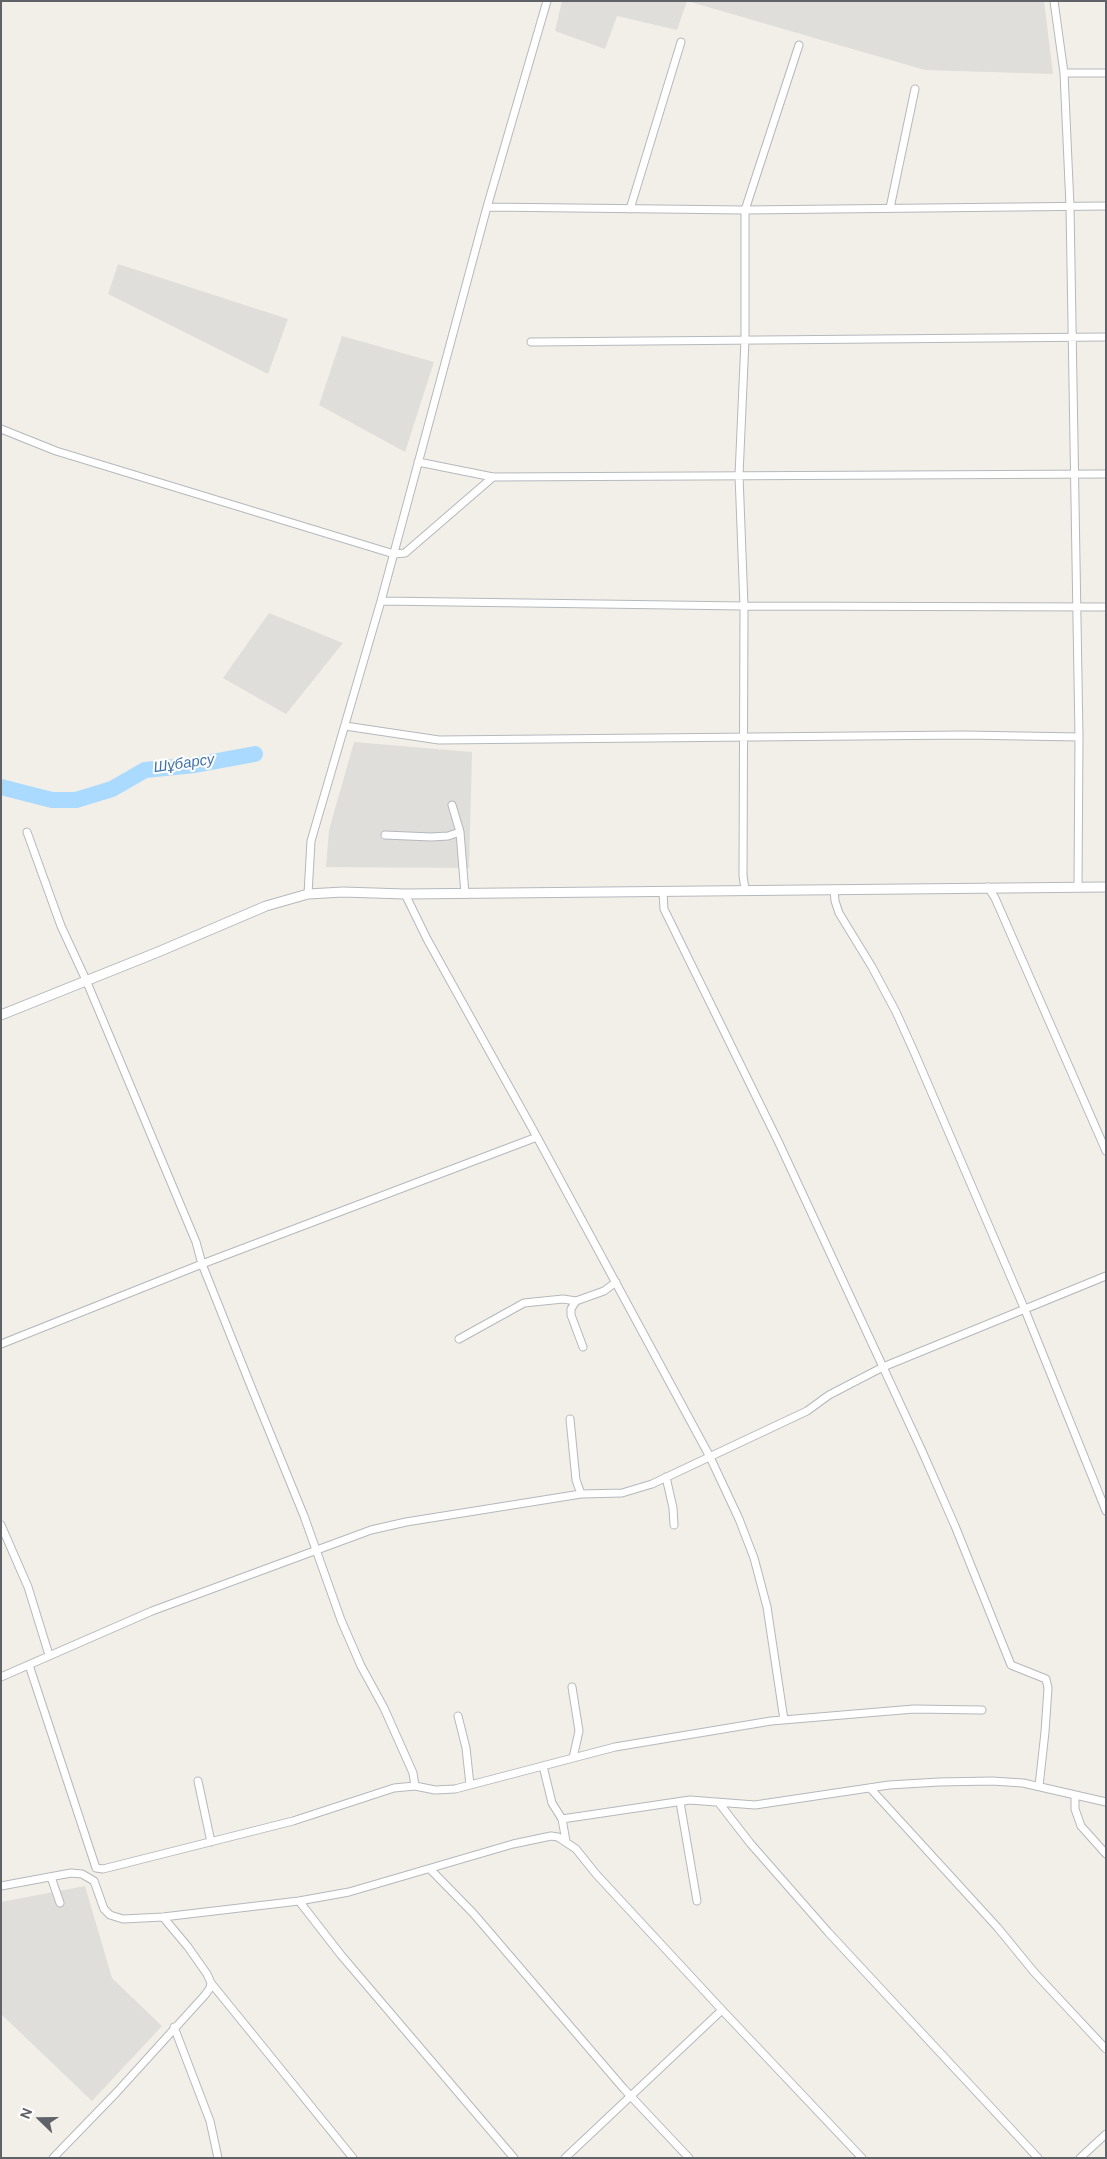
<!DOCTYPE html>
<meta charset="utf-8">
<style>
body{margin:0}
#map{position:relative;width:1107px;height:2159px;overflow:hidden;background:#f1efe8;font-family:"DM Sans",sans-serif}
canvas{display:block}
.frame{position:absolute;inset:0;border:2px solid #5f6368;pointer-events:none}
.north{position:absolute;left:15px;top:2094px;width:50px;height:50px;-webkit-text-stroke:4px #fff;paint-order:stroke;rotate:292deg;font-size:14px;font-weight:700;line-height:20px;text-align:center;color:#5f6368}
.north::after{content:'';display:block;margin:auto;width:18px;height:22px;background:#5f6368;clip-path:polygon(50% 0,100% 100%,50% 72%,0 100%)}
</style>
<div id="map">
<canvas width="1107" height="2159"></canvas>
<div class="frame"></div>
<div class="north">N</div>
</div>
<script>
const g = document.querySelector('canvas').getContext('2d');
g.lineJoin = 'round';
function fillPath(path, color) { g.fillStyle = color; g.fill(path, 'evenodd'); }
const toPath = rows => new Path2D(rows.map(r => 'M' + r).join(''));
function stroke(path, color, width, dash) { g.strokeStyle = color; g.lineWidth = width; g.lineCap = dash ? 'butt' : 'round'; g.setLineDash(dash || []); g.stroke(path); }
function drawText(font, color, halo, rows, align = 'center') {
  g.font = font + ' "DM Sans",sans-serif'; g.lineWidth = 4; g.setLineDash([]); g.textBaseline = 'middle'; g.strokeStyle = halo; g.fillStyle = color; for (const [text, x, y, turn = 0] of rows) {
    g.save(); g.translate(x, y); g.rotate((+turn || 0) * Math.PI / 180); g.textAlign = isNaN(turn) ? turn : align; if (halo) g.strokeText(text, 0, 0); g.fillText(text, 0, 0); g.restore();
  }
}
fillPath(toPath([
 [562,1,687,1,677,30,617,16,605,49,555,31],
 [687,1,1044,1,1053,74,925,70],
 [118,264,288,319,268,374,108,294],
 [342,336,434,362,405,452,319,405],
 [269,613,343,643,286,714,223,678],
 [354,742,472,752,469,868,326,867,329,830],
 [85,1886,112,1978,162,2026,92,2101,1,2014,1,1902]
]), '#e0deda');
stroke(toPath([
 [1,787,52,800,76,800,112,789,145,770,195,765,255,754]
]), '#aadaff', 16);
const minor = toPath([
 [1054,1,1064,73,1070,206,1079,737,1078,887],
 [1064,73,1106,73],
 [487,207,745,210,1106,206],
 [890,208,915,89],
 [630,209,681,42],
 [531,342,1106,337],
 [1,429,56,451,394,554,405,553,493,477],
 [418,462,493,477,1106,474],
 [381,601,744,606,1106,607],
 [345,726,439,740,964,735,1079,737],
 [452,805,460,832,465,894],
 [27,832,61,926,86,980,196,1242,202,1264,252,1389,304,1516,341,1620,361,1666,384,1708,413,1773,415,1786],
 [385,835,431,837,448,836,460,832],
 [988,887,995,898,1106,1151],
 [745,889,743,876,744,606,739,475,745,340,745,210,799,45],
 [834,889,835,901,839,913,872,967,896,1012,915,1054,1025,1310,1106,1511],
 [663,892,664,909,778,1141,922,1451,955,1526,1011,1665,1046,1679,1048,1688,1045,1732,1039,1786],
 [308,894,311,841,381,601,487,207,547,1],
 [405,894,427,939,537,1137,710,1457,739,1519,754,1558,767,1607,784,1720],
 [459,1339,524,1303,563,1299,576,1301],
 [1,1344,202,1264,537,1137],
 [583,1347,571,1315,571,1309,576,1301,604,1291,616,1282],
 [570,1419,576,1480,581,1494],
 [666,1477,673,1508,674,1525],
 [1,1525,28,1587,49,1655],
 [29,1665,96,1868],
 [1,1677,152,1611,371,1530,406,1522,581,1494,622,1493,652,1484,807,1411,829,1395,883,1367,1106,1276],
 [572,1687,579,1731,573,1758],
 [458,1716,466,1748,470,1785],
 [543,1766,552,1803,562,1819,566,1841],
 [198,1781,211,1842],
 [870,1788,998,1928,1034,1972,1106,2049],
 [1075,1796,1075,1809,1081,1826,1106,1854],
 [680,1802,697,1901],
 [719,1803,750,1843,828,1932,1038,2158],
 [562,1819,690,1800,755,1805,889,1785,939,1782,992,1781,1023,1783,1106,1802],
 [96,1868,103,1869,293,1821,394,1788,415,1786,435,1790,455,1789,615,1747,771,1721,914,1709,982,1710],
 [430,1869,473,1913,624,2089,689,2158],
 [51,1877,60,1903],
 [1,1886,71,1873,82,1874,94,1881,104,1909,110,1915,123,1919,163,1917,299,1901,349,1892,513,1844,551,1836,558,1837,576,1849,596,1874,722,2010,862,2158],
 [299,1901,341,1955,514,2158],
 [163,1917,188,1947,207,1974,211,1983,353,2158],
 [174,2027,210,2121,218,2158],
 [53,2158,116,2093,205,1995,210,1988,211,1983],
 [565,2158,722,2010],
 [1080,2158,1106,2134]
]);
const tertiary = toPath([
 [1,1015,158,952,266,906,308,894,343,892,405,894,1106,887]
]);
stroke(minor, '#b5b8bc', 9);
stroke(tertiary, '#b5b8bc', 11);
stroke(minor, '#fff', 7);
stroke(tertiary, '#fff', 9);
drawText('italic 15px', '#4174aa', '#fff', [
 ["Шұбарсу",184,764,-8]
]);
</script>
